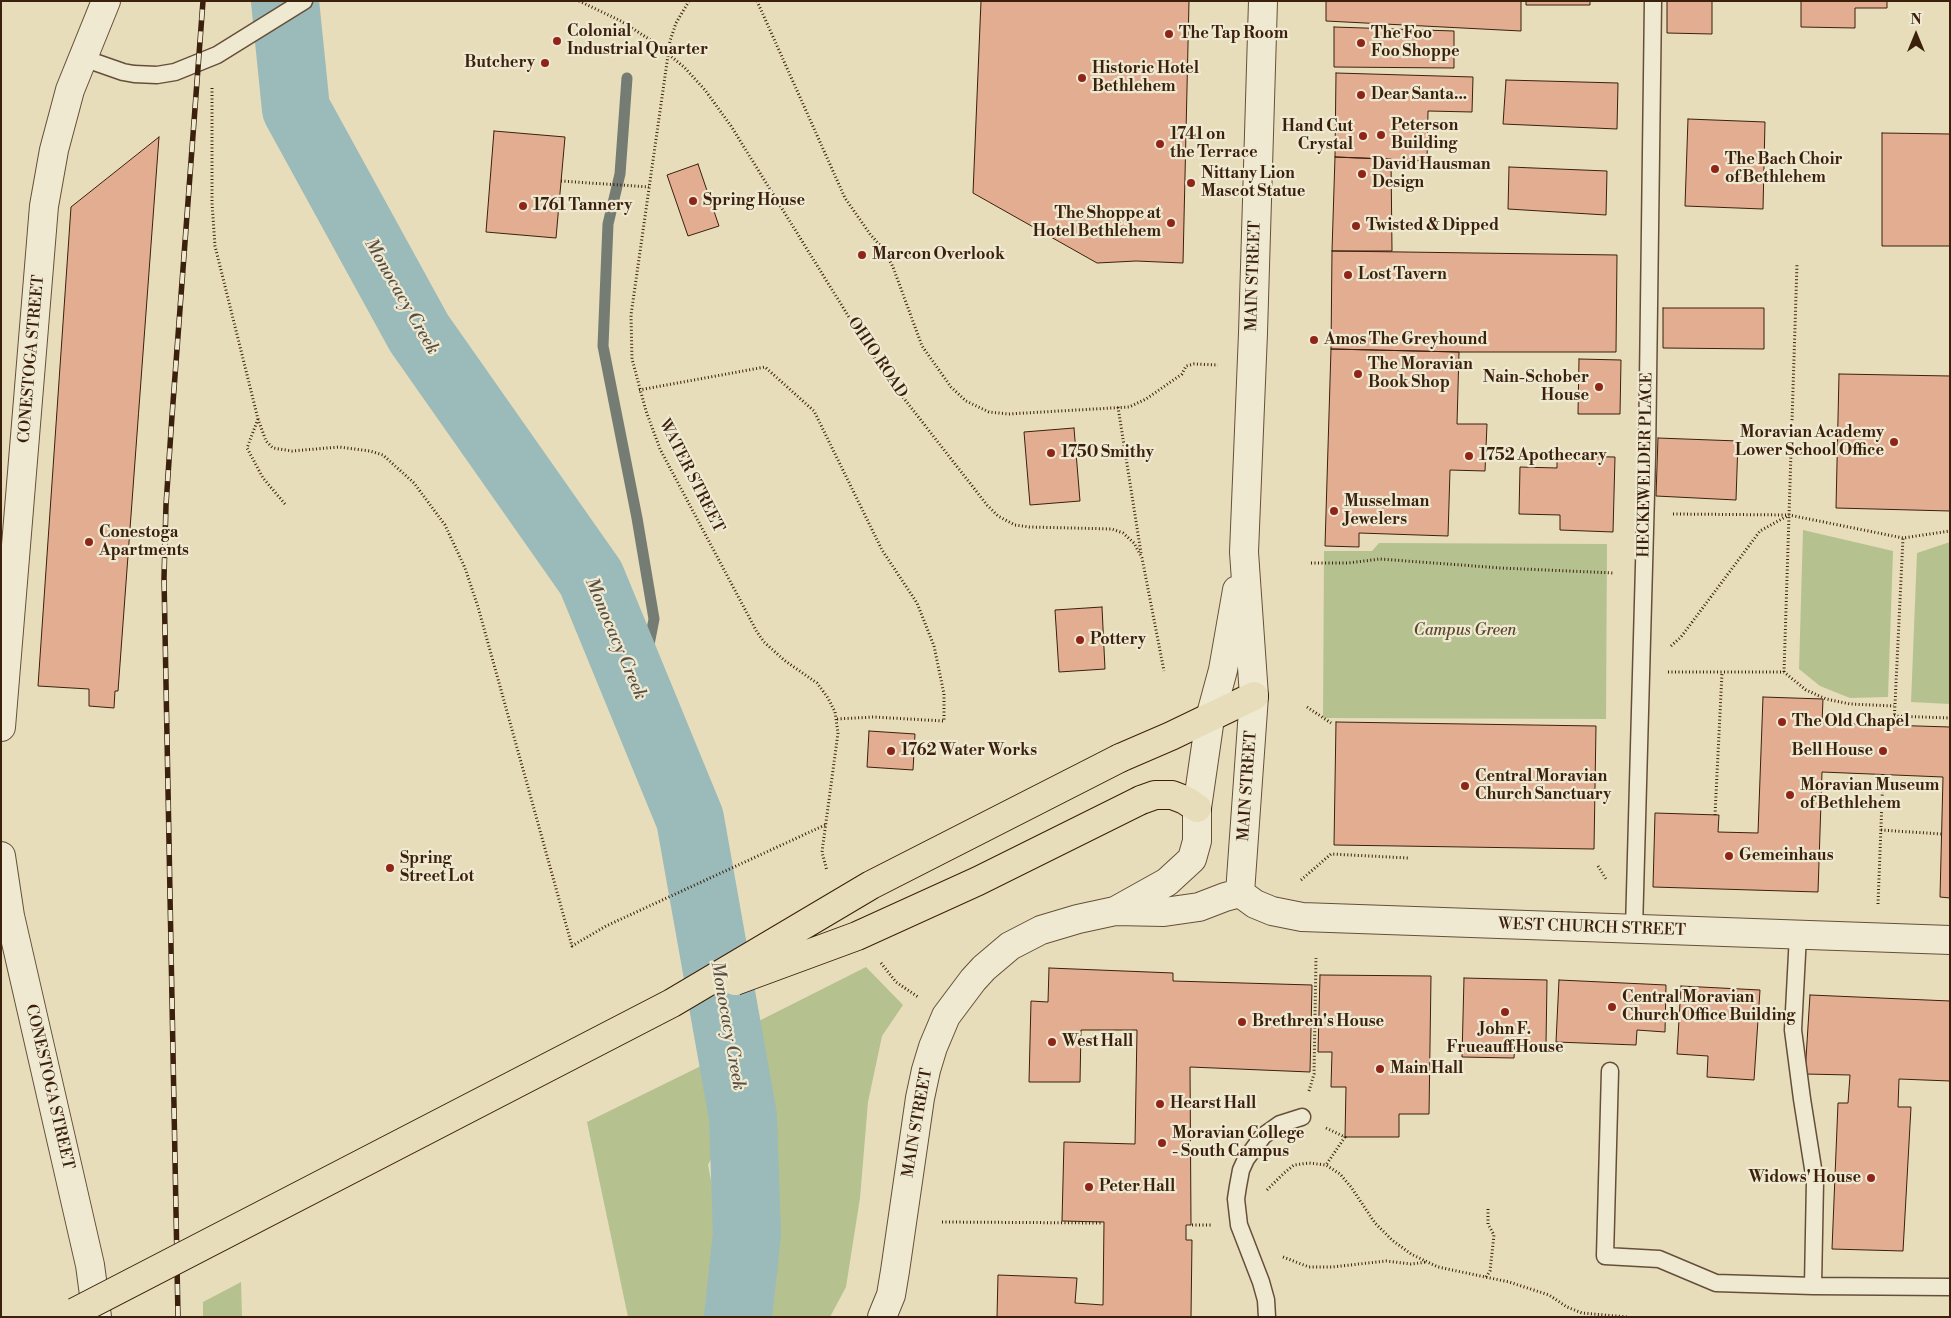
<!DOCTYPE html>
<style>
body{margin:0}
#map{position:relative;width:1951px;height:1318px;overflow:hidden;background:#e7ddba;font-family:"Libre Bodoni",serif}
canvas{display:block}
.frame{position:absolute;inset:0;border:2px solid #3b200c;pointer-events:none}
.north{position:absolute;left:1891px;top:10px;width:50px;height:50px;-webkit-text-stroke:4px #efe9d2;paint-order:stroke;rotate:0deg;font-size:14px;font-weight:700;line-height:20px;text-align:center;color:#3b200c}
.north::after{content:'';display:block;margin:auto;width:18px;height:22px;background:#3b200c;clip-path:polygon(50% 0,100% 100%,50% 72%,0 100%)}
</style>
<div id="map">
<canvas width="1951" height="1318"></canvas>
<div class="frame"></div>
<div class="north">N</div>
</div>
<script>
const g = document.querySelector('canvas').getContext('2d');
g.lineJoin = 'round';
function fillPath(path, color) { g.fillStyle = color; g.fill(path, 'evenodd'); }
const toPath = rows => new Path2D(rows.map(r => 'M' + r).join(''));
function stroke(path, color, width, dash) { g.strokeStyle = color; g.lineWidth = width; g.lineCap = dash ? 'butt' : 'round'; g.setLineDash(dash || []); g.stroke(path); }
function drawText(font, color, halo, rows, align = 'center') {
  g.font = font + ' "Libre Bodoni",serif'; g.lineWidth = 4.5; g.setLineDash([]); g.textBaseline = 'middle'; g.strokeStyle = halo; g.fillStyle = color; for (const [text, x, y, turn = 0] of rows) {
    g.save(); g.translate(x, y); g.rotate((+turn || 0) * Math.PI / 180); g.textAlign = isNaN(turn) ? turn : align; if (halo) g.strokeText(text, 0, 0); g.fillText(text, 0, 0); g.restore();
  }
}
fillPath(toPath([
 [1803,530,1893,551,1888,697,1850,698,1820,686,1799,669],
 [1950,542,1950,704,1911,702,1917,553],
 [1379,543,1607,544,1606,719,1323,718,1324,551,1372,551],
 [866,967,903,1005,882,1036,868,1102,860,1198,846,1287,830,1317,760,1317,768,1272,770,1139,741,1030],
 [707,1063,720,1140,708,1165,722,1237,717,1317,628,1317,587,1122],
 [241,1282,242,1317,203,1317,203,1302]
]), '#b6c190');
stroke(toPath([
 [627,78,620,174,608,224,603,346,637,518,654,619,639,696]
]), '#757c74', 11);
stroke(toPath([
 [285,1,296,109,419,333,591,578,690,819,743,1117,747,1234,738,1317]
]), '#9bbaba', 68);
const building = toPath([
 [981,1,1189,1,1183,263,1136,261,1097,263,973,193,981,1],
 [1326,1,1521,1,1521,31,1326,21,1326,1],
 [1526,1,1590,1,1590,5,1526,5,1526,1],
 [1667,1,1712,1,1712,34,1667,33,1667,1],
 [1801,1,1887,1,1887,8,1855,8,1855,28,1801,27,1801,1],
 [1334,27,1454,31,1454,68,1334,67,1334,27],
 [1336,73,1473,77,1472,112,1428,111,1427,161,1335,157,1336,73],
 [1506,80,1618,83,1617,129,1503,124,1506,80],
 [1688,119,1765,122,1763,209,1685,206,1688,119],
 [494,131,565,137,556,238,486,232,494,131],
 [1882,133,1950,134,1950,246,1882,246,1882,133],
 [159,137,118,691,115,691,114,708,89,706,89,689,38,686,71,207,159,137],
 [1335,157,1391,159,1392,251,1332,251,1335,157],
 [698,164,719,226,688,236,667,175,698,164],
 [1509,167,1607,171,1606,215,1508,209,1509,167],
 [1332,251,1617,255,1616,352,1459,352,1331,349,1332,251],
 [1663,308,1764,308,1764,349,1663,348,1663,308],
 [1331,349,1459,352,1457,424,1487,424,1485,471,1450,470,1448,536,1359,533,1359,547,1325,546,1331,349],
 [1579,359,1621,360,1620,414,1578,414,1579,359],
 [1839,374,1950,376,1950,511,1836,508,1839,374],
 [1074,428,1080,501,1030,505,1024,432,1074,428],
 [1658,438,1738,441,1736,500,1656,496,1658,438],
 [1557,456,1615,457,1613,532,1560,530,1560,515,1519,514,1520,467,1557,468,1557,456],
 [1102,607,1105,669,1059,672,1055,610,1102,607],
 [1763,697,1823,699,1822,723,1950,727,1950,898,1940,897,1943,777,1822,772,1818,892,1653,887,1655,813,1719,815,1718,832,1758,833,1763,697],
 [1336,722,1596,726,1594,849,1334,845,1336,722],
 [869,731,915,734,913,770,867,767,869,731],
 [1049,968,1173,973,1173,981,1312,985,1310,1072,1190,1067,1191,1225,1186,1225,1186,1240,1192,1240,1191,1317,997,1317,998,1275,1077,1278,1075,1303,1103,1305,1104,1222,1062,1221,1064,1142,1135,1144,1137,1030,1081,1030,1080,1082,1029,1082,1031,1001,1048,1002,1049,968],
 [1320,975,1431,976,1429,1114,1399,1114,1399,1137,1345,1137,1346,1087,1331,1087,1332,1052,1318,1052,1320,975],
 [1464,978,1547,980,1546,1044,1515,1043,1514,1058,1462,1057,1464,978],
 [1559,980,1666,985,1665,1032,1637,1030,1636,1045,1556,1042,1559,980],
 [1681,986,1760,990,1754,1080,1707,1077,1708,1056,1677,1054,1681,986],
 [1810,995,1950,1001,1950,1081,1899,1079,1898,1107,1911,1107,1903,1251,1832,1249,1838,1103,1848,1103,1850,1075,1805,1074,1810,995]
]);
fillPath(building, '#e3ad92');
stroke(building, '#3b200c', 1);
const service = toPath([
 [83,58,123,72,134,74,157,75,175,72,217,55,304,1],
 [1634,929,1647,457,1653,1],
 [1798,935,1793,1030,1802,1099,1815,1181,1813,1286],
 [1610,1071,1605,1256,1659,1259,1716,1283,1813,1286,1950,1287],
 [1267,1317,1266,1300,1261,1282,1239,1225,1236,1199,1238,1186,1241,1170,1246,1159,1263,1136,1280,1124,1302,1117]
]);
const minor = toPath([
 [1,727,44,206,54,150,70,90,106,1],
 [1,856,10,916,90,1265,97,1317]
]);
const tertiary = toPath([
 [1240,893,1254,696,1244,552,1253,333,1263,1],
 [1240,893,1255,904,1272,911,1302,917,1950,940],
 [1115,911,1167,882,1192,859,1197,841,1197,808,1210,718,1223,670,1237,590],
 [882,1317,891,1295,895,1271,920,1098,926,1070,933,1047,946,1016,973,980,984,968,1010,946,1041,930,1078,919,1115,911,1164,912,1199,907,1225,897,1240,893]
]);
const trunk = toPath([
 [1120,758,1171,736,1254,696],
 [1141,800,1155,795,1172,795,1185,800,1197,808]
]);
stroke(service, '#664f38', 19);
stroke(minor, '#664f38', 30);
stroke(tertiary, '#664f38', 30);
stroke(trunk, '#3b200c', 30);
stroke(toPath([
 [579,1,621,21,652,41,684,67,705,90,731,126,881,369,987,505,998,516,1015,525,1029,527,1112,529,1123,533,1134,543,1142,558,1164,671],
 [689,1,676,23,670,41,631,315,632,359,646,411,660,449,757,632,764,642,784,660,817,683,828,698,835,712,838,733,822,852,827,871],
 [757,1,845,198,870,234,884,250,893,267,922,346,951,387,966,401,989,412,1008,414,1129,407,1146,399,1182,374,1186,366,1194,364,1218,365],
 [212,88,212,203,215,246,258,419,266,441,273,448,292,451,339,447,370,451,383,455,414,483,445,525,465,568,478,607,572,946,606,926,825,825],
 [561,181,649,187],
 [639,390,765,367,814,411,882,550,917,603,934,646,944,694,944,721,874,717,836,719],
 [1118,407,1141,553],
 [258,419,247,448,263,478,285,504],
 [1673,514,1789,515,1903,538,1950,531],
 [1311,563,1348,563,1380,559,1501,568,1614,573],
 [1671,646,1681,637,1760,531,1789,515],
 [1668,672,1784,672,1806,690,1826,699,1850,704,1894,706],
 [1784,672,1797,264],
 [1307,707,1331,723],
 [1894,716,1950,718],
 [1894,725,1903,538],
 [1715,815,1722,673],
 [1881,830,1941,834],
 [1598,866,1606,879],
 [1301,880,1331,854,1408,858],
 [1878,904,1883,775],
 [881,963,896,982,918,997],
 [1309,1091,1314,1074,1316,958],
 [1326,1128,1345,1137,1326,1165],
 [1267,1190,1284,1173,1294,1165,1309,1163,1326,1165,1340,1174,1351,1187,1375,1223,1392,1240,1411,1254,1438,1267,1509,1282,1549,1295,1567,1307,1582,1313,1627,1317],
 [942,1222,1102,1223],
 [1192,1225,1212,1225],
 [1283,1257,1309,1267,1332,1267,1386,1261,1411,1264,1427,1262],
 [1486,1277,1490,1271,1494,1235,1488,1224,1488,1209]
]), '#3b200c', 3, [1, 2.5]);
stroke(service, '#efe9d2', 16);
stroke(minor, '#efe9d2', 28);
stroke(tertiary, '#efe9d2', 28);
stroke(trunk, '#e7ddba', 28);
const rail = toPath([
 [178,1317,164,578,166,505,172,416,203,1]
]);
stroke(rail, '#3b200c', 5.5);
stroke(rail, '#efe9d2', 4, [11]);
const trunkBridge = toPath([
 [735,981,857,936,978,881,1141,800],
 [75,1312,672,1003,871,885,1120,758]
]);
stroke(trunkBridge, '#3b200c', 30, []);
stroke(trunkBridge, '#e7ddba', 28);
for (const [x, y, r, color] of [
 [1169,34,5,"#8f2418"],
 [557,41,5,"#8f2418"],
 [1361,43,5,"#8f2418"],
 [545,63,5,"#8f2418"],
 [1082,78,5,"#8f2418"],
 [1361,95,5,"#8f2418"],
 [1381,135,5,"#8f2418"],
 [1363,136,5,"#8f2418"],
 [1160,144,5,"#8f2418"],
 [1715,169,5,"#8f2418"],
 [1362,174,5,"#8f2418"],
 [1191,183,5,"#8f2418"],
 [693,201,5,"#8f2418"],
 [523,206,5,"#8f2418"],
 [1171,223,5,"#8f2418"],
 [1356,226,5,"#8f2418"],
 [862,255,5,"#8f2418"],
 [1348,275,5,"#8f2418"],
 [1314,340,5,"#8f2418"],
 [1358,374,5,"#8f2418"],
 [1599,387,5,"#8f2418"],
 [1894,442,5,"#8f2418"],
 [1051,453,5,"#8f2418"],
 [1469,456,5,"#8f2418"],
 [1334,511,5,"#8f2418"],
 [89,542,5,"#8f2418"],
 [1080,640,5,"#8f2418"],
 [1782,722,5,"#8f2418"],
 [891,751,5,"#8f2418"],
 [1883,751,5,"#8f2418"],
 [1465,786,5,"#8f2418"],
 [1790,795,5,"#8f2418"],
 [1729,856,5,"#8f2418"],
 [390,868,5,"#8f2418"],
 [1612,1007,5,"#8f2418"],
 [1505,1012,5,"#8f2418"],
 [1242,1022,5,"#8f2418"],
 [1052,1042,5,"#8f2418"],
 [1380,1069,5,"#8f2418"],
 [1160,1104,5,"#8f2418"],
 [1162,1143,5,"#8f2418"],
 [1871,1178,5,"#8f2418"],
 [1089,1187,5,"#8f2418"]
]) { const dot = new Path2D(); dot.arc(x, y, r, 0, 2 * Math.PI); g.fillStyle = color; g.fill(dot); stroke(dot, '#efe9d2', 2); }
drawText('bold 16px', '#3b200c', '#efe9d2', [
 ["Colonial",567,32],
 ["Industrial Quarter",567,50],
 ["The Tap Room",1179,34],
 ["The Foo",1371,34],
 ["Foo Shoppe",1371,52],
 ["Butchery",535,63,"right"],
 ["Historic Hotel",1092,69],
 ["Bethlehem",1092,87],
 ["Dear Santa...",1371,95],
 ["Peterson",1391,126],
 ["Building",1391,144],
 ["Hand Cut",1353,127,"right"],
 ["Crystal",1353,145,"right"],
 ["1741 on",1170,135],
 ["the Terrace",1170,153],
 ["The Bach Choir",1725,160],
 ["of Bethlehem",1725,178],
 ["David Hausman",1372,165],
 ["Design",1372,183],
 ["Nittany Lion",1201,174],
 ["Mascot Statue",1201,192],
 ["Spring House",703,201],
 ["1761 Tannery",533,206],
 ["The Shoppe at",1161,214,"right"],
 ["Hotel Bethlehem",1161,232,"right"],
 ["Twisted & Dipped",1366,226],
 ["Marcon Overlook",872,255],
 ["Lost Tavern",1358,275],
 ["Amos The Greyhound",1324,340],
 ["The Moravian",1368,365],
 ["Book Shop",1368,383],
 ["Nain-Schober",1589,378,"right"],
 ["House",1589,396,"right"],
 ["Moravian Academy",1884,433,"right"],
 ["Lower School Office",1884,451,"right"],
 ["1750 Smithy",1061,453],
 ["1752 Apothecary",1479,456],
 ["Musselman",1344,502],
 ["Jewelers",1344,520],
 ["Conestoga",99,533],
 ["Apartments",99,551],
 ["Pottery",1090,640],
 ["The Old Chapel",1792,722],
 ["1762 Water Works",901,751],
 ["Bell House",1873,751,"right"],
 ["Central Moravian",1475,777],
 ["Church Sanctuary",1475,795],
 ["Moravian Museum",1800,786],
 ["of Bethlehem",1800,804],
 ["Gemeinhaus",1739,856],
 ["Spring",400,859],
 ["Street Lot",400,877],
 ["Central Moravian",1622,998],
 ["Church Office Building",1622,1016],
 ["Brethren's House",1252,1022],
 ["John F.",1505,1030,"center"],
 ["Frueauff House",1505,1048,"center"],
 ["West Hall",1062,1042],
 ["Main Hall",1390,1069],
 ["Hearst Hall",1170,1104],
 ["Moravian College",1172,1134],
 ["- South Campus",1172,1152],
 ["Widows' House",1861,1178,"right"],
 ["Peter Hall",1099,1187]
], 'left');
drawText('16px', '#3b200c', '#efe9d2', [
 ["MAIN STREET",1254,276,-88],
 ["OHIO ROAD",877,358,56],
 ["CONESTOGA STREET",32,359,-85],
 ["HECKEWELDER PLACE",1646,465,-89],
 ["WATER STREET",691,476,63],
 ["MAIN STREET",1248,786,-86],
 ["WEST CHURCH STREET",1592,928,2],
 ["CONESTOGA STREET",49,1087,77],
 ["MAIN STREET",918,1123,-80]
]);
drawText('italic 16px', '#5a482d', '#efe9d2', [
 ["Campus Green",1465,631]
]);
drawText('italic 18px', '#584e40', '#efe9d2', [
 ["Monocacy Creek",401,297,60],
 ["Monocacy Creek",615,639,67],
 ["Monocacy Creek",727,1026,80]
]);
</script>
